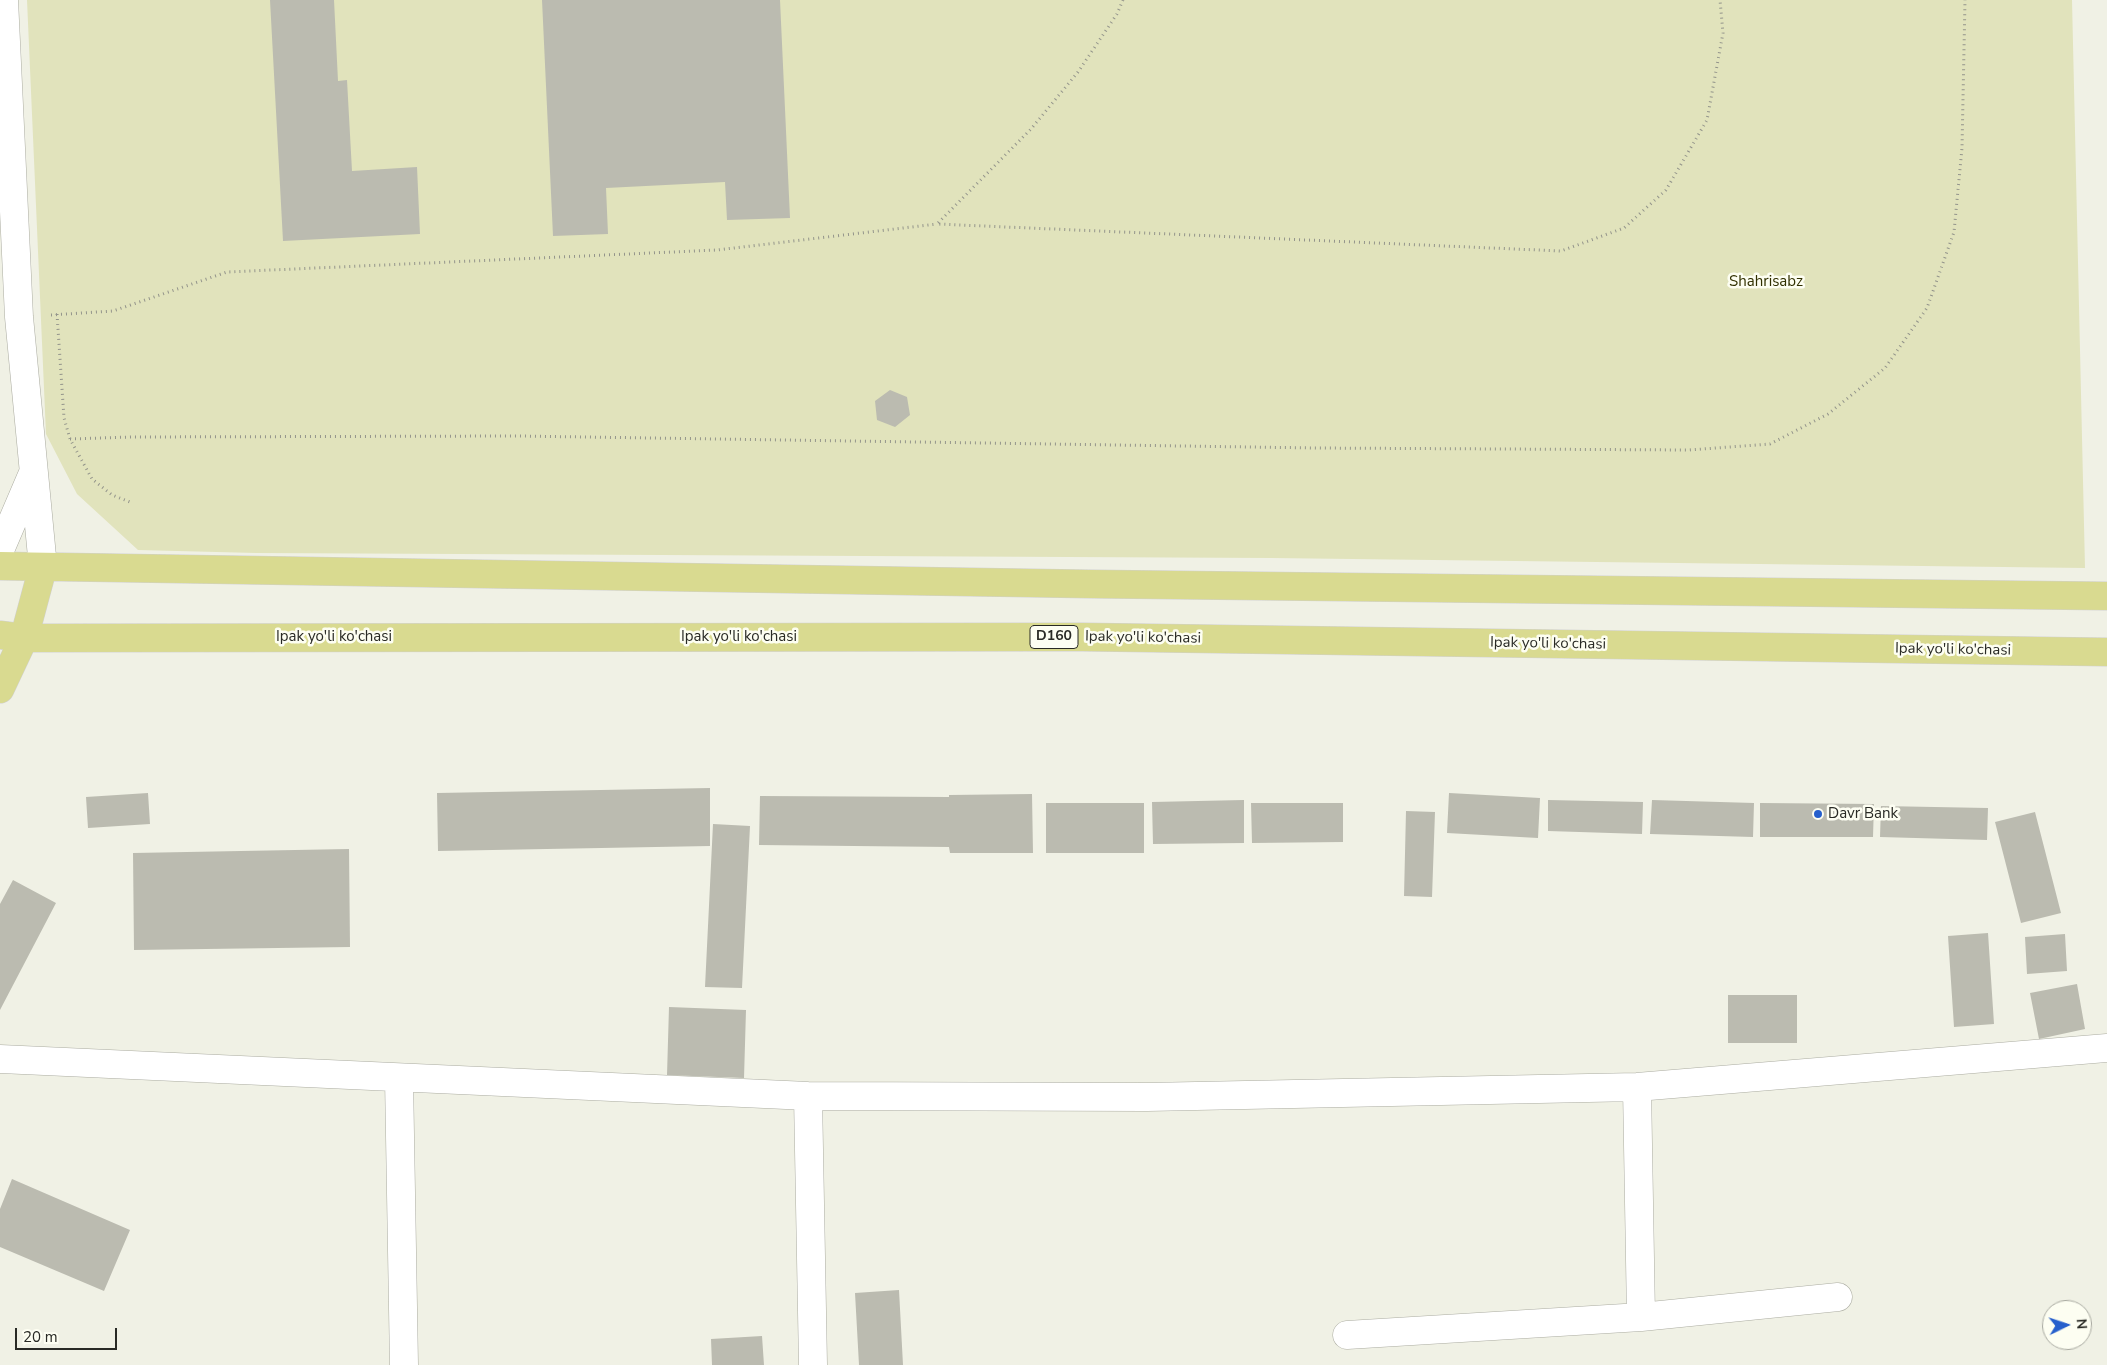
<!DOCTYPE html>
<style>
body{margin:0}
#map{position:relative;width:2107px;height:1365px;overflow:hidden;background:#f0f1e5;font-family:"Nunito Sans",sans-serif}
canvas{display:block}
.north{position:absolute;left:2042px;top:1300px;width:50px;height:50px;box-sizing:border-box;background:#fdfef2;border:1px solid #a8a9a0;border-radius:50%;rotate:86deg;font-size:14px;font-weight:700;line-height:20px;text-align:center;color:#292a25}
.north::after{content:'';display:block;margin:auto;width:18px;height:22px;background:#265fcc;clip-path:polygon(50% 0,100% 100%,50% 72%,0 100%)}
.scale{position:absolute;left:15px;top:1328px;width:102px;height:22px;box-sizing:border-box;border:2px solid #292a25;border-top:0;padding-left:6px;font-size:15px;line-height:18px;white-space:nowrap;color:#292a25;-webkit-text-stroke:4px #fdfef2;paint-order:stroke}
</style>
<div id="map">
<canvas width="2107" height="1365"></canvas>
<div class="north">N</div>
<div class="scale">20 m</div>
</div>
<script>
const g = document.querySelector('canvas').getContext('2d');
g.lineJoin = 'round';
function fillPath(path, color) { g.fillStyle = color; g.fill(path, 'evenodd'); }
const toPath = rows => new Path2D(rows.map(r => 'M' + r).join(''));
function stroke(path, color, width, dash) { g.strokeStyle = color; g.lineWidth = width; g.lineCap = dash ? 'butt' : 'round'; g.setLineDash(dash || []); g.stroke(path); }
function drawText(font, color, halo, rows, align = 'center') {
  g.font = font + ' "Nunito Sans",sans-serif'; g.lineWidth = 5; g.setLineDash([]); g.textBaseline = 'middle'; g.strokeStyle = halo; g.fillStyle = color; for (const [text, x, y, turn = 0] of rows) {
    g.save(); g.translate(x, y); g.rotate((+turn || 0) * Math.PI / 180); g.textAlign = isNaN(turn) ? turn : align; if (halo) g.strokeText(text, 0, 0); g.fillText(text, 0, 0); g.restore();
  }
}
fillPath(toPath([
 [27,0,2072,0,2085,568,1271,558,256,553,138,550,77,494,46,434]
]), '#e1e3bc');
fillPath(toPath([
 [270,0,334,0,338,81,347,80,352,171,417,167,420,234,283,241],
 [542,0,780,0,790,218,727,220,725,182,606,188,608,234,553,236],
 [890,390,907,397,910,415,895,427,877,420,875,401],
 [710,788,710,846,438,851,437,793],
 [148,793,150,824,88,828,86,797],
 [1449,793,1540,798,1538,838,1447,833],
 [1032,794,1033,853,950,853,949,847,759,845,760,796,949,797,949,795],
 [1244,800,1244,843,1153,844,1152,802],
 [1548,800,1643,802,1642,834,1548,831],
 [1652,800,1754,803,1753,837,1650,834],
 [1046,803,1144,803,1144,853,1046,853],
 [1251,803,1343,803,1343,842,1252,843],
 [1760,803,1874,804,1873,837,1760,837],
 [1881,806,1988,808,1987,840,1880,837],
 [1406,811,1435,812,1432,897,1404,896],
 [2035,812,2061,913,2021,923,1995,822],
 [713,824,750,826,742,988,705,987],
 [349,849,350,947,134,950,133,853],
 [13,880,56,903,0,1010,0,904],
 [1988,933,1994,1024,1954,1027,1948,936],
 [2065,934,2067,971,2027,974,2025,937],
 [2077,984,2085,1029,2039,1039,2030,993],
 [1728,995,1797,995,1797,1043,1728,1043],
 [669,1007,746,1010,744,1078,667,1075],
 [12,1179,130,1230,104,1291,0,1247,0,1209],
 [899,1290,903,1365,859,1365,855,1293],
 [762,1336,764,1365,712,1365,711,1339]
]), '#bbbbb0');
const street = toPath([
 [4,0,19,317,43,567],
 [0,550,33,473],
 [0,1059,808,1096,1147,1097,1637,1087,2107,1048],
 [399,1078,404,1365],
 [1637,1087,1641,1317],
 [808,1096,813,1365],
 [1347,1335,1641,1317,1838,1297]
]);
const primary = toPath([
 [0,566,1091,584,2107,596],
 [0,635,24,638,1082,637,2107,652],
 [0,689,24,638,43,567]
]);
stroke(street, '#abaca1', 29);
stroke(primary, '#d0d0cf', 29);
stroke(toPath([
 [1123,0,1117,14,1078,72,1031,129,937,224,1561,251,1624,228,1666,190,1707,120,1723,33,1720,0],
 [57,314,64,418,70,439,92,479,112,495,130,502],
 [51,315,113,311,227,272,717,250,937,224],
 [70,439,131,437,518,436,1316,448,1689,450,1770,444,1828,414,1885,368,1927,308,1954,232,1962,148,1965,0]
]), '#93948b', 3, [1, 4]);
stroke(street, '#fff', 28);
stroke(primary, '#d9da90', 28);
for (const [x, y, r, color] of [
 [1818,814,5,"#265fcc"]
]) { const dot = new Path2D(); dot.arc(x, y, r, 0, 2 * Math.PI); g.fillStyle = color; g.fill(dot); stroke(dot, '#fdfef2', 2); }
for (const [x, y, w] of [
 [1054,637,48]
]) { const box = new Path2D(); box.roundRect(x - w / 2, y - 11.5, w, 23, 4); g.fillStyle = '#fdfef2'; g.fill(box); stroke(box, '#292a25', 1); }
drawText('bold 14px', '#292a25', null, [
 ["D160",1054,637]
]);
drawText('15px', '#313000', '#fdfef2', [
 ["Shahrisabz",1766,282]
]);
drawText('15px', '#292a25', '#fdfef2', [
 ["Ipak yo'li ko'chasi",334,637],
 ["Ipak yo'li ko'chasi",739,637],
 ["Ipak yo'li ko'chasi",1143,638,1],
 ["Ipak yo'li ko'chasi",1548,644,1],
 ["Ipak yo'li ko'chasi",1953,650,1]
]);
drawText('15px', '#292a25', '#fdfef2', [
 ["Davr Bank",1828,814]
], 'left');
</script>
